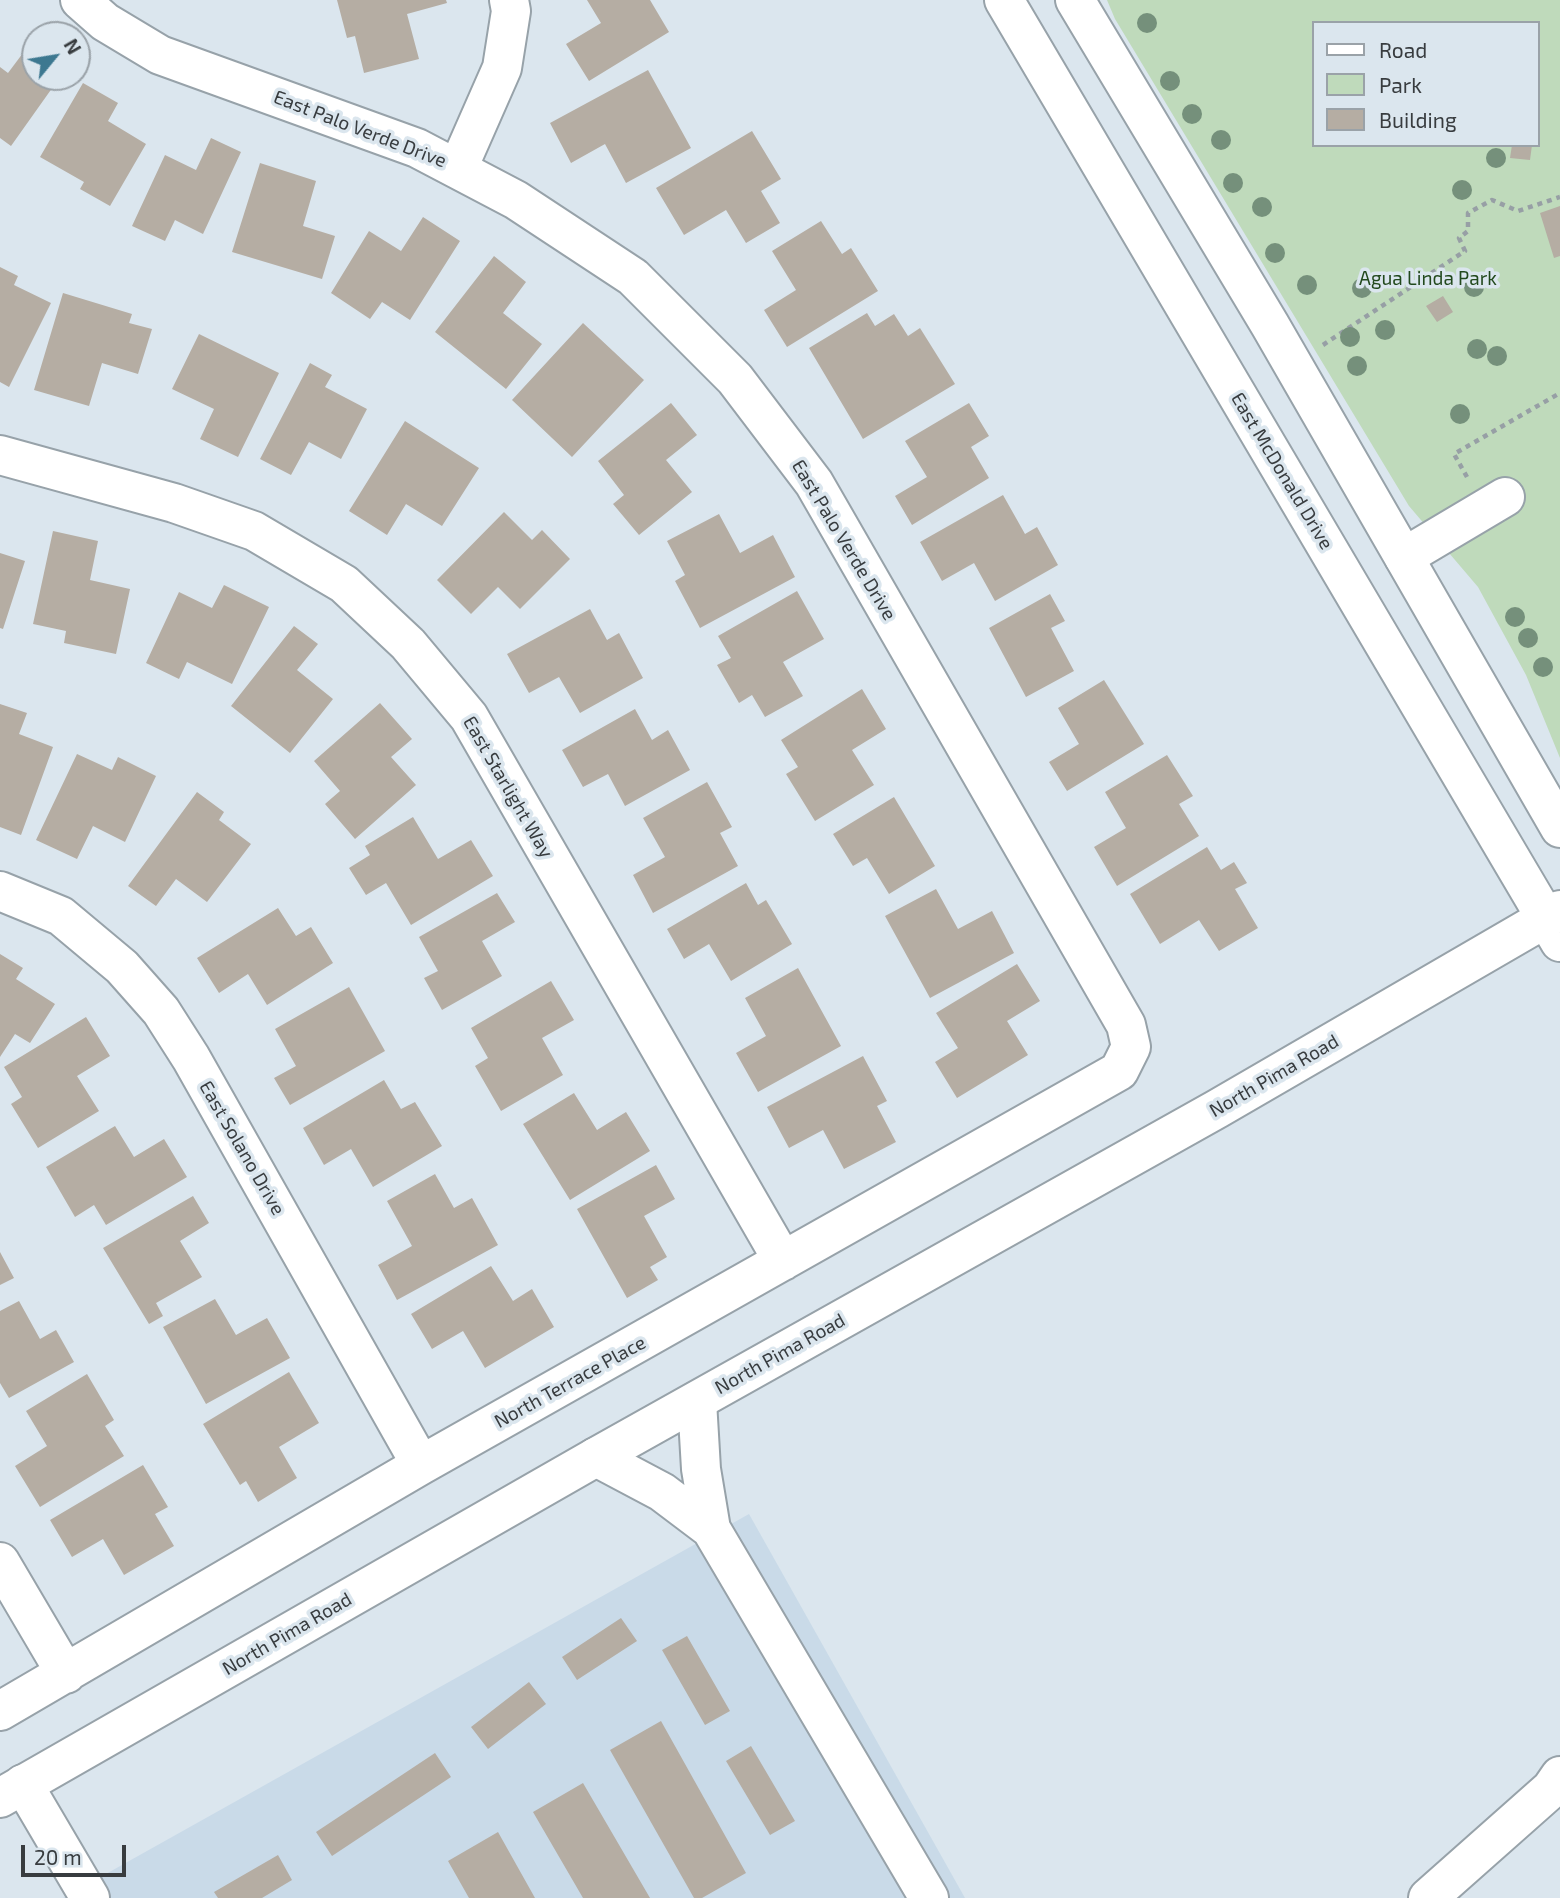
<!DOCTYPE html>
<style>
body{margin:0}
#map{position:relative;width:1560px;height:1898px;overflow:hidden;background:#dbe6ee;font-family:"Exo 2",sans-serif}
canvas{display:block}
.legend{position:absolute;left:1312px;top:21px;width:228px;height:126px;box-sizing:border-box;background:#dbe6ee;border:2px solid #9aa2a8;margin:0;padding:9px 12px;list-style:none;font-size:21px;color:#383c3f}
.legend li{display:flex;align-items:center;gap:14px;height:35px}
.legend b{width:35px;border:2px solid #9aa2a8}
.north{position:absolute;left:21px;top:21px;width:70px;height:70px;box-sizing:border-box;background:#dbe6ee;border:2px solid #9aa2a8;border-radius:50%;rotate:60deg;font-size:19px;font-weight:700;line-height:28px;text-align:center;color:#383c3f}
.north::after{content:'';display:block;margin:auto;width:24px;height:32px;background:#3d7890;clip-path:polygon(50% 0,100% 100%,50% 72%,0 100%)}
.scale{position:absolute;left:21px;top:1845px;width:105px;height:32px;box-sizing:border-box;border:4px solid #383c3f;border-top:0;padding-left:9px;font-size:21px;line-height:24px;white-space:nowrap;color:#383c3f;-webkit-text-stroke:5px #dbe6ee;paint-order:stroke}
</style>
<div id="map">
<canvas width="1560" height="1898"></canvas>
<ul class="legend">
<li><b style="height:9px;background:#fff"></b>Road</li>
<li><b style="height:19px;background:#bfdabb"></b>Park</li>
<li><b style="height:19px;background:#b5ada3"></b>Building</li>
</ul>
<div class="north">N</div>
<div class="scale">20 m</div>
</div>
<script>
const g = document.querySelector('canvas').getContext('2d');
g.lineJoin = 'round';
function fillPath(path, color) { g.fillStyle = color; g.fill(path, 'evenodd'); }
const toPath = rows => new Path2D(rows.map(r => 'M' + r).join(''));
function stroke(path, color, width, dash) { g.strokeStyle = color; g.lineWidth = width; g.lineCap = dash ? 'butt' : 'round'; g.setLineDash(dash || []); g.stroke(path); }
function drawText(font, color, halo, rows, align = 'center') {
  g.font = font + ' "Exo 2",sans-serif'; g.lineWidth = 7; g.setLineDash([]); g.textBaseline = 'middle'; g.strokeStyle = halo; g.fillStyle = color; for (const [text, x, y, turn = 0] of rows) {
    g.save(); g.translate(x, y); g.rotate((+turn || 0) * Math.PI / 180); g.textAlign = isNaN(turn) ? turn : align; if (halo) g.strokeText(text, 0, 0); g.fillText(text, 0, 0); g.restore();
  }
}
fillPath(toPath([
 [749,1514,965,1898,63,1898]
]), '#c9dae8');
fillPath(toPath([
 [1107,0,1560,0,1560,758,1526,675,1478,587,1409,506,1115,19],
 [1313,23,1537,23,1537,145,1313,145]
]), '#bfdabb');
fillPath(toPath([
 [337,0,446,0,447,3,407,14,419,59,364,73,355,36,347,38],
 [587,0,650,0,669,32,589,81,566,44,601,23],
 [32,41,35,44,35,77,60,77,11,146,0,138,0,67,8,73],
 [648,70,691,148,626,183,605,144,571,163,550,123],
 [83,83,118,103,108,121,146,144,110,206,80,189,84,182,40,157],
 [752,131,781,179,761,191,780,223,746,243,726,210,684,235,656,188],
 [211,138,241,152,203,234,175,220,165,241,132,226,165,155,196,170],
 [1512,145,1532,145,1530,160,1510,158],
 [260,163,316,181,303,226,335,236,322,279,232,252],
 [1560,206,1560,256,1554,258,1540,213],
 [423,217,460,241,410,320,382,302,370,319,331,293,369,231,401,251],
 [821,221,842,254,851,248,878,291,787,347,764,310,796,290,772,251],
 [494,256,526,282,503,313,542,344,506,389,435,332],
 [0,267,18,276,14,285,51,303,9,387,0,382],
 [63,293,132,314,129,323,152,329,138,374,102,363,89,406,34,390],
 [1443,296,1453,312,1437,322,1426,306],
 [867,313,875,326,894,314,908,336,920,328,955,384,863,439,809,348],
 [583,323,644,380,572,457,512,400],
 [199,334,279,373,238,457,200,439,214,409,172,389],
 [310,363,332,375,325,387,367,409,341,459,309,442,291,475,260,459],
 [671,403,697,435,666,460,692,492,639,535,613,504,624,495,598,461],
 [969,403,989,436,971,447,989,478,912,525,895,496,927,477,905,441],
 [405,421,479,468,442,526,406,504,387,535,349,511],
 [1003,495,1025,534,1037,527,1058,565,995,601,974,563,942,581,920,542],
 [504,512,532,540,542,530,570,559,520,609,498,587,471,614,437,580],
 [719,514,740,553,773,535,795,577,700,628,675,581,685,575,667,541],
 [53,531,98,541,90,580,130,589,116,654,64,643,66,631,33,624],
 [0,553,25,561,3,629,0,628],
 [224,585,269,607,232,684,187,662,179,679,146,663,179,592,212,608],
 [797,591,824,639,783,662,803,696,765,717,752,695,739,703,717,665,731,658,718,636],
 [1050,594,1065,621,1051,628,1074,671,1026,697,989,628],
 [590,609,607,640,619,633,643,678,580,713,559,677,529,693,507,654],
 [294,626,318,644,297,670,333,699,290,753,231,706],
 [1104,680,1144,744,1067,791,1049,762,1079,744,1058,708],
 [862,689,886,729,852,750,874,785,815,821,786,774,798,767,781,740],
 [380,703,412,739,391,757,416,785,355,839,325,804,340,791,314,761],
 [0,704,27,713,19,734,53,747,21,835,0,827],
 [635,709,652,740,668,730,690,770,625,806,608,774,583,787,562,750],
 [77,754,112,770,118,757,156,776,125,842,93,826,77,859,36,840],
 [1167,755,1193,796,1179,804,1199,836,1117,886,1094,847,1126,828,1105,792],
 [707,782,732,827,720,833,738,866,653,913,633,875,665,857,643,818],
 [197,792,224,812,219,820,251,844,207,902,176,879,156,906,128,886],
 [894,797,935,866,889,894,867,858,853,866,833,834],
 [413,817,438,859,471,840,493,876,411,925,386,883,366,895,349,868,370,855,365,846],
 [1207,847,1221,870,1234,862,1247,883,1235,889,1258,928,1219,951,1199,920,1160,944,1130,894],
 [746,883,758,905,766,900,792,944,731,981,709,944,684,959,667,929],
 [936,889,958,929,992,911,1014,953,930,998,885,916],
 [497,893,515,922,482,941,502,976,442,1010,424,978,438,971,419,937],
 [278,908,296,936,311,927,333,963,267,1005,248,974,219,993,197,958],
 [0,954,23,968,16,979,55,1004,30,1043,15,1034,0,1057],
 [1017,964,1040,1001,1007,1021,1028,1055,957,1098,935,1062,958,1048,936,1013],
 [798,968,841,1046,758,1092,736,1053,766,1036,745,998],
 [551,981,574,1020,542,1038,563,1075,501,1111,475,1066,488,1058,471,1028],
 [349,987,385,1051,290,1105,274,1078,296,1066,275,1029],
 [86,1017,110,1056,77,1076,99,1111,38,1148,11,1104,22,1097,4,1067],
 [863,1056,887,1101,877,1106,896,1142,844,1169,823,1130,789,1148,767,1107],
 [384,1080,401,1109,415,1102,442,1146,373,1187,351,1149,324,1165,303,1128],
 [574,1093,597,1130,626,1112,650,1151,570,1200,523,1124],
 [115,1126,134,1157,164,1139,187,1177,106,1225,94,1205,75,1217,46,1167],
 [656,1165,675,1199,644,1216,667,1257,650,1267,658,1280,627,1298,577,1209],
 [435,1174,454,1208,472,1198,498,1245,397,1300,378,1265,412,1246,387,1201],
 [193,1196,209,1223,180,1241,202,1277,156,1303,163,1316,149,1324,103,1248],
 [0,1252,14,1278,0,1285],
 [491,1266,513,1301,532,1289,554,1327,485,1368,463,1331,432,1349,411,1314],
 [215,1299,236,1335,267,1318,290,1358,206,1404,163,1327],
 [19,1301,40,1339,56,1330,74,1362,9,1398,0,1383,0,1311],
 [289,1372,319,1423,279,1447,297,1478,258,1502,246,1481,240,1485,203,1424],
 [87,1374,114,1420,105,1426,124,1456,40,1507,15,1466,47,1446,26,1411],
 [143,1465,168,1507,155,1514,174,1546,124,1575,103,1539,72,1557,50,1520],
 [621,1618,637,1641,577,1680,562,1657],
 [687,1636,730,1711,705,1725,662,1650],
 [529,1682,546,1704,488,1749,471,1727],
 [661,1721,746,1873,702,1898,694,1898,610,1750],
 [751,1746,795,1821,770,1835,726,1761],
 [435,1753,451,1777,332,1856,316,1832],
 [583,1783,650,1898,583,1898,533,1812],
 [498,1832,535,1898,469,1898,448,1861],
 [278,1855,292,1880,262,1898,218,1898,214,1892]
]), '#b5ada3');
const minor = toPath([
 [458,168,502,68,511,11,509,0],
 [0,455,174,503,254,531,344,584,408,644,469,717,783,1261],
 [1404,557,1505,497],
 [0,891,61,916,122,967,161,1011,191,1058,421,1465],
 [697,1401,701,1469,711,1529,929,1898],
 [596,1457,662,1492,711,1529],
 [0,1562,66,1674],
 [0,1711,421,1465,1119,1071,1131,1047,1126,1025,814,483,735,379,633,277,516,200,417,148,160,55,105,22,80,0],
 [23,1784,90,1898],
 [1428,1898,1551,1789,1560,1776]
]);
const major = toPath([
 [1004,0,1560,942],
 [1075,0,1270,325,1560,828],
 [0,1798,596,1457,1217,1109,1560,910]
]);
stroke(minor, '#97a2a9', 42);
stroke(major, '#97a2a9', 42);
stroke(toPath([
 [1323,345,1465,251,1459,238,1468,231,1468,213,1492,200,1518,211,1560,197],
 [1467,477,1454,454,1560,393]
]), '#979fa5', 4.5, [5, 5]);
stroke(minor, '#fff', 38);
stroke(major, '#fff', 38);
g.fillStyle = '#75907b';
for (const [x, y] of [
 [1147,23],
 [1170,81],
 [1192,114],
 [1221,140],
 [1496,158],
 [1233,183],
 [1462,190],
 [1262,207],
 [1275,253],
 [1307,285],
 [1474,287],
 [1362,288],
 [1385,330],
 [1350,337],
 [1477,349],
 [1497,356],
 [1357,366],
 [1460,414],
 [1515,617],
 [1528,638],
 [1543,667]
]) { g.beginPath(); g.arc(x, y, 10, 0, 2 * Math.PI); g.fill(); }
drawText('19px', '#383c3f', '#dbe6ee', [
 ["East Palo Verde Drive",360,129,21],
 ["East McDonald Drive",1282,471,59],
 ["East Palo Verde Drive",844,540,59],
 ["East Starlight Way",508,787,60],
 ["North Pima Road",1274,1076,-30],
 ["East Solano Drive",242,1148,60],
 ["North Pima Road",780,1354,-29],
 ["North Terrace Place",570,1382,-29],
 ["North Pima Road",287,1634,-30]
]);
drawText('19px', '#22491d', '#dbe6ee', [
 ["Agua Linda Park",1428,279]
]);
</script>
